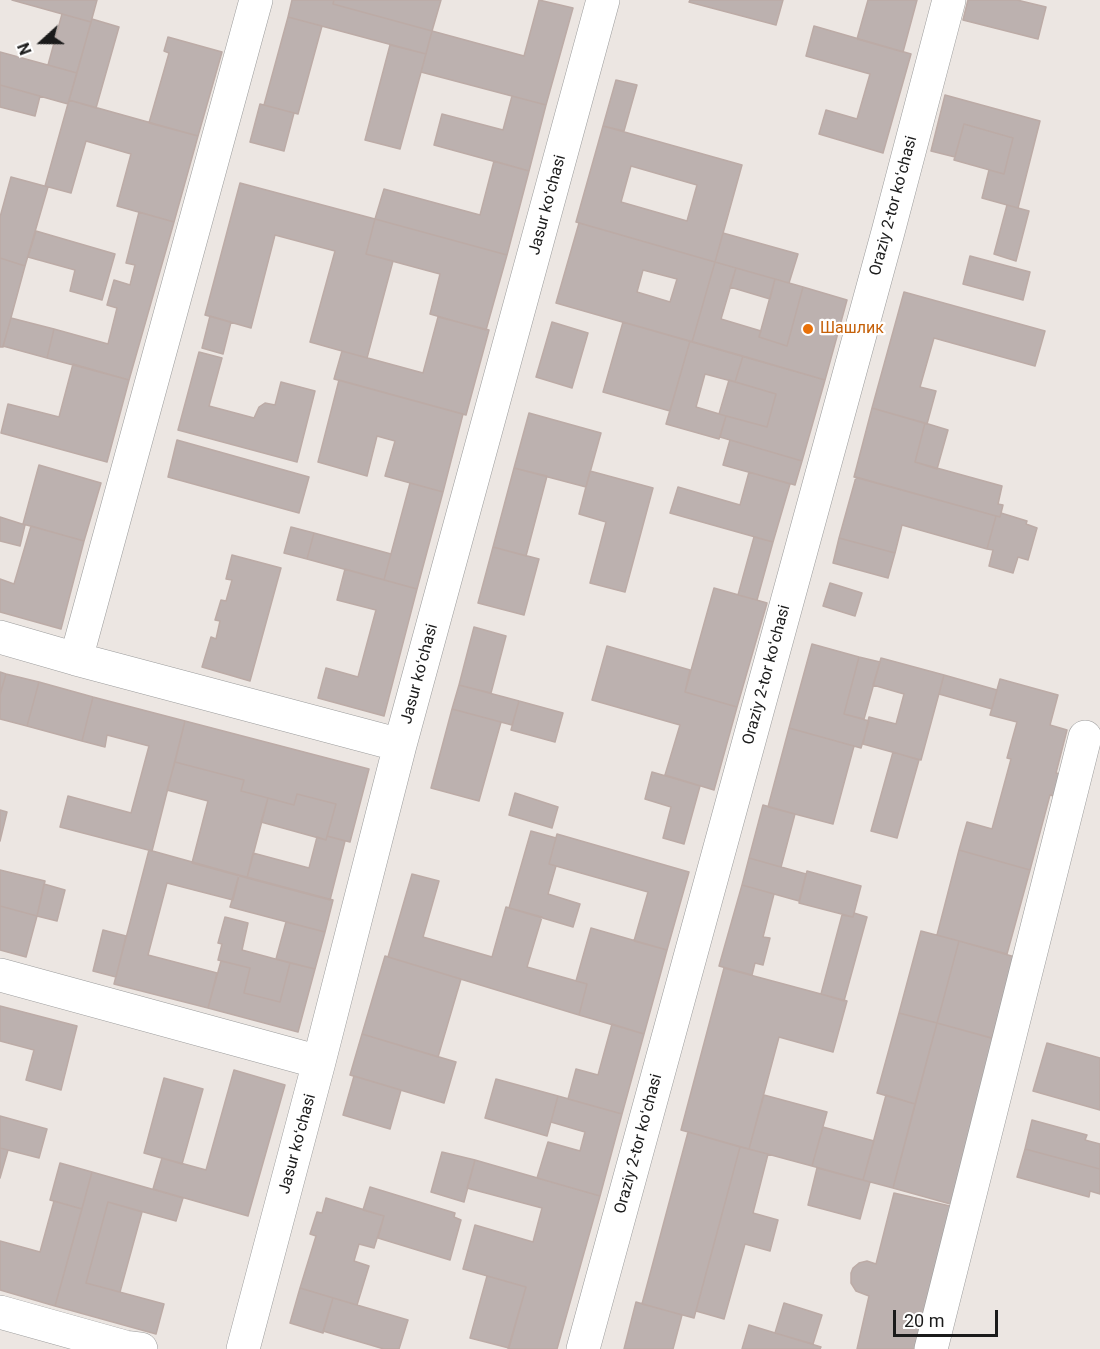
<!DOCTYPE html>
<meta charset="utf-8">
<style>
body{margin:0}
#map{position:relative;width:1100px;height:1349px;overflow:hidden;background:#ece6e2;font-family:Roboto,sans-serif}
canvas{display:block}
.north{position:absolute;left:12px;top:12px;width:60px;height:60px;-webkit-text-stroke:4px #fff;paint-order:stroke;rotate:249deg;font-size:16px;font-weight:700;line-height:24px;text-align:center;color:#1b1b1b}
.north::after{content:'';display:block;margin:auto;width:21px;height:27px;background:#1b1b1b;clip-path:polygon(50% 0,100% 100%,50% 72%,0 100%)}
.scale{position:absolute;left:893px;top:1310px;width:105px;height:27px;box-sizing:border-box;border:3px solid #1b1b1b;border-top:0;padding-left:8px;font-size:18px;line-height:21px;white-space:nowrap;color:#1b1b1b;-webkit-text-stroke:4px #fff;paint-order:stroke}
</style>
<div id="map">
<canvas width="1100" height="1349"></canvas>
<div class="north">N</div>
<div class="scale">20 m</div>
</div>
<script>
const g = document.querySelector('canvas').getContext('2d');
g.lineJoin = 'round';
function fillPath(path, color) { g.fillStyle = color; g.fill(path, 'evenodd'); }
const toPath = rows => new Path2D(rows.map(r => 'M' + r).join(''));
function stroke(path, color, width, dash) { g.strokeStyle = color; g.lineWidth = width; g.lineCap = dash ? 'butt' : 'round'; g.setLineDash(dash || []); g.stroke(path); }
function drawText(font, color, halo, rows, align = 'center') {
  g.font = font + ' Roboto,sans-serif'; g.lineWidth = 4.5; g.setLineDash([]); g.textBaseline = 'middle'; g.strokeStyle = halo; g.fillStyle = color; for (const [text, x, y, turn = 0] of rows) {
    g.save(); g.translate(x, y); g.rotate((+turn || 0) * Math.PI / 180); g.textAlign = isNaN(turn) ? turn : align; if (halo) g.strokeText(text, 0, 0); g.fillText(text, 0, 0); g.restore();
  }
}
const building = toPath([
 [12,0,97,0,91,22,12,0],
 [292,0,334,0,333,4,432,31,426,54,288,17,292,0],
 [334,0,441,0,432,31,333,4,334,0],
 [539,0,573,8,546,105,421,72,432,31,524,56,539,0],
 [690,0,783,0,776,25,689,2,690,0],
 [868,0,917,0,903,52,857,39,868,0],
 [968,0,1017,0,1046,7,1038,39,963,20,968,0],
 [62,14,91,22,77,73,48,65,62,14],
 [288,17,322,26,298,114,264,105,288,17],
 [92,19,119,27,96,108,69,100,92,19],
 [814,26,911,54,883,153,819,134,826,110,857,119,870,74,806,56,814,26],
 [168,37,222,52,198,136,149,123,169,53,164,51,168,37],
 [390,45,426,54,400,149,365,140,390,45],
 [0,52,77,73,68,104,0,85,0,52],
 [616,80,637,85,624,131,603,126,616,80],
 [0,85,40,96,35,116,0,107,0,85],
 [945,95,1040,121,1018,208,982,198,989,170,1004,174,1013,138,964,124,955,157,931,151,945,95],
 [512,96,546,105,529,171,434,145,442,114,503,130,512,96],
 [69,100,198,136,174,222,117,206,131,154,86,141,71,193,45,186,69,100],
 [260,104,294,113,284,151,250,142,260,104],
 [964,124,1013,138,1004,174,954,160,964,124],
 [603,126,742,165,715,262,576,222,603,126],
 [631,166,697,185,687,221,621,202,631,166],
 [494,161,529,171,507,255,375,219,384,189,480,215,494,161],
 [11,177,48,187,25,266,0,258,0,217,11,177],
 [240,183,375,219,366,254,393,261,367,358,310,342,335,251,275,235,251,328,205,315,240,183],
 [1007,205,1029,211,1016,261,994,254,1007,205],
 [139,212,174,222,129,380,47,358,54,329,108,344,117,308,107,305,114,280,130,285,135,265,126,263,139,212],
 [375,219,507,255,486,330,430,314,440,274,366,254,375,219],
 [579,223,715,262,692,342,556,303,579,223],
 [643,270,677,279,670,302,637,292,643,270],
 [36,231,115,254,102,300,70,291,75,270,28,257,36,231],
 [723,233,798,254,789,283,715,262,723,233],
 [970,256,1030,272,1023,300,963,284,970,256],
 [0,258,25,266,3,347,0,347,0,258],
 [715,262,736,268,721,319,761,331,759,337,787,346,803,287,847,300,825,380,692,342,715,262],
 [736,268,775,279,770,299,730,287,736,268],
 [775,279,803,287,787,346,759,337,775,279],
 [904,292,1045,331,1035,366,934,338,920,387,936,391,927,424,872,408,904,292],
 [210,316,231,322,223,354,202,348,210,316],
 [438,317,489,330,466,415,334,379,342,351,423,373,438,317],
 [11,318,54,329,47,358,3,346,11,318],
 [552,322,588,333,572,388,536,377,552,322],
 [623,322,690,341,670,411,603,392,623,322],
 [690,341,743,356,735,382,705,374,696,407,726,416,719,439,666,424,690,341],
 [199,352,222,358,209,406,254,418,259,407,265,403,275,405,281,382,315,391,297,462,178,430,199,352],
 [743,356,825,380,802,461,720,437,726,416,767,427,776,394,735,382,743,356],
 [73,364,129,380,107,462,1,433,8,404,59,417,73,364],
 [339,380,463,414,443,492,385,476,395,441,377,436,367,476,318,462,339,380],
 [729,380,776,394,767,427,719,414,729,380],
 [872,408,925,423,915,462,1002,486,998,504,1003,505,1000,517,854,477,872,408],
 [529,413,601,433,586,487,514,468,529,413],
 [925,423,948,430,937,469,915,462,925,423],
 [177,440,309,477,299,513,168,477,177,440],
 [730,440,802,461,795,485,723,465,730,440],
 [39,465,101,483,84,541,23,524,39,465],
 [514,468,547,476,526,556,493,547,514,468],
 [590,471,653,488,625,592,590,583,606,522,579,514,590,471],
 [749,472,790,484,773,542,670,513,678,487,740,505,749,472],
 [856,477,996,516,987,549,902,525,895,553,839,538,856,477],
 [410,483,443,492,417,589,384,580,410,483],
 [1001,513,1027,521,1026,524,1037,528,1028,560,1018,557,1013,573,989,566,993,550,987,549,996,516,1000,517,1001,513],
 [0,517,25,525,20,546,0,541,0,517],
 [31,526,84,541,61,629,0,612,0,579,14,584,31,526],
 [291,527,314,533,307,559,284,553,291,527],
 [314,533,391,554,384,580,307,559,314,533],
 [754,537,773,542,757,600,738,595,754,537],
 [839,538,895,553,888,578,833,563,839,538],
 [493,547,539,559,524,615,478,603,493,547],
 [232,555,281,568,250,681,202,667,211,637,216,639,220,621,215,620,221,600,226,601,232,580,226,579,232,555],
 [345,569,417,589,384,716,318,698,326,668,358,677,376,610,337,600,345,569],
 [830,583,862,593,855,616,823,606,830,583],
 [714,588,767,603,737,707,685,692,714,588],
 [474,627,506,636,491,693,459,685,474,627],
 [812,644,859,657,844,714,869,721,861,748,789,728,812,644],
 [607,646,690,670,685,692,737,707,714,790,665,775,680,725,592,700,607,646],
 [859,657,880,662,864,719,844,714,859,657],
 [881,658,944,675,921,760,863,744,869,717,896,724,904,694,873,685,881,658],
 [0,672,6,674,0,694,0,672],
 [6,674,39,682,27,726,0,719,0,695,6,674],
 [944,675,997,690,992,709,939,694,944,675],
 [1000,679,1058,695,1050,725,1067,730,1056,773,1068,776,1062,798,1050,795,1030,870,959,850,967,822,992,829,1011,759,1007,758,1017,722,990,715,1000,679],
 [39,682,93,697,82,741,27,726,39,682],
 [459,685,519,701,512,725,452,709,459,685],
 [93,697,185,721,152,851,60,827,68,796,131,813,149,746,107,735,105,747,82,741,93,697],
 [519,701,563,713,555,742,511,730,519,701],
 [452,709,501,722,479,801,431,788,452,709],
 [185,721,369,769,350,842,327,836,336,804,297,794,294,805,268,798,241,791,244,780,175,762,185,721],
 [789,728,854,746,833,824,768,807,789,728],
 [893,752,919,760,897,838,871,831,893,752],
 [175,762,244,780,241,791,268,798,247,878,192,863,208,801,167,790,175,762],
 [652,772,700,786,684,844,663,838,671,807,645,799,652,772],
 [515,793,558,807,552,828,509,815,515,793],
 [297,794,336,804,326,840,261,822,268,798,294,805,297,794],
 [763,805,795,814,781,867,749,858,763,805],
 [0,810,7,812,0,841,0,810],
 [531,831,556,838,549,864,556,866,548,894,580,904,573,927,509,908,531,831],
 [557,834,689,872,667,950,634,941,648,892,549,864,557,834],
 [327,836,345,841,330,900,247,878,253,853,309,868,317,837,326,840,327,836],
 [149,850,239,875,233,900,167,883,148,955,217,973,208,1008,114,984,149,850],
 [959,850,1030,870,1007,954,937,935,959,850],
 [749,858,806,874,799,901,742,885,749,858],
 [0,870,45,881,37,916,0,906,0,870],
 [807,871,861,886,853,917,799,903,807,871],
 [412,874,439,881,423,937,492,957,506,907,542,917,527,967,587,984,579,1015,388,957,412,874],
 [239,875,333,900,325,932,230,907,239,875],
 [44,884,65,890,57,921,37,916,44,884],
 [742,885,774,894,763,937,770,938,763,965,755,963,752,975,719,966,742,885],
 [0,906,37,916,26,957,0,950,0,906],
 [854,913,867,917,844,1001,821,994,842,915,853,917,854,913],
 [225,917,248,923,242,950,290,963,280,1002,244,993,250,968,218,960,222,944,218,943,225,917],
 [286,922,325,932,315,969,276,959,286,922],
 [591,928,667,950,644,1034,579,1015,587,984,576,981,591,928],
 [103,930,126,936,116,977,93,971,103,930],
 [921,931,959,941,937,1023,899,1013,921,931],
 [959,941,1015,957,992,1038,937,1023,959,941],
 [385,956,461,979,438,1057,362,1034,385,956],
 [221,961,250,968,244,993,280,1002,290,963,315,969,298,1032,208,1008,221,961],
 [724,968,847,1001,833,1052,779,1037,749,1149,681,1130,724,968],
 [0,1006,77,1026,61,1090,26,1080,34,1050,0,1041,0,1006],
 [899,1013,937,1023,915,1104,877,1093,899,1013],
 [937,1023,998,1040,954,1205,893,1188,937,1023],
 [612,1024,644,1034,622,1114,568,1099,576,1069,598,1075,612,1024],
 [362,1034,456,1062,444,1103,350,1075,362,1034],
 [1047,1043,1100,1058,1100,1110,1033,1091,1047,1043],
 [234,1070,285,1085,248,1216,153,1189,162,1158,206,1170,234,1070],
 [354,1076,401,1090,390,1129,343,1115,354,1076],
 [164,1078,203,1089,182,1164,144,1153,164,1078],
 [496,1079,558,1096,547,1136,485,1118,496,1079],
 [764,1095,827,1112,812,1166,749,1149,764,1095],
 [886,1095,915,1104,893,1188,863,1180,886,1095],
 [558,1096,622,1114,600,1196,537,1178,548,1142,580,1151,585,1132,551,1122,558,1096],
 [0,1116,47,1129,39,1158,0,1148,0,1116],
 [1032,1120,1087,1135,1085,1140,1100,1144,1100,1169,1025,1149,1032,1120],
 [823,1127,874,1141,863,1180,812,1166,823,1127],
 [688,1132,740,1147,694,1318,642,1304,688,1132],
 [740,1147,768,1154,753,1213,778,1220,770,1251,745,1244,724,1319,696,1311,740,1147],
 [0,1148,8,1150,0,1178,0,1148],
 [1025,1149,1100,1169,1100,1194,1090,1191,1089,1197,1017,1177,1025,1149],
 [442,1152,475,1160,464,1202,431,1192,442,1152],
 [475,1160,600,1196,557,1349,508,1349,526,1287,463,1269,475,1225,533,1242,542,1208,467,1188,475,1160],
 [60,1163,92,1172,82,1209,50,1200,60,1163],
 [817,1168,870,1182,860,1219,808,1205,817,1168],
 [92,1172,183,1198,176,1221,108,1202,86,1283,164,1304,156,1334,55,1306,92,1172],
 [370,1187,455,1213,454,1217,461,1220,450,1260,378,1238,384,1216,363,1210,370,1187],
 [894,1193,954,1207,920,1349,857,1349,869,1296,856,1291,851,1283,851,1273,853,1268,859,1263,867,1261,876,1264,894,1193],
 [326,1198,384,1216,374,1248,359,1244,354,1261,369,1266,357,1305,300,1288,316,1236,310,1234,317,1212,322,1213,326,1198],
 [54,1201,82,1209,55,1306,0,1290,0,1241,40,1252,54,1201],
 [108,1202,142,1212,120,1292,86,1283,108,1202],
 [487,1276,526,1287,509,1348,470,1338,487,1276],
 [300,1288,333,1298,323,1333,290,1323,300,1288],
 [333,1298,408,1320,399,1349,384,1349,323,1331,333,1298],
 [636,1302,682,1315,673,1349,624,1349,636,1302],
 [784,1303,822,1315,813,1344,775,1333,784,1303],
 [749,1325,821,1347,820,1349,742,1349,749,1325]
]);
fillPath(building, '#bcb1af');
stroke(building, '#bcaba6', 1.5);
const minor = toPath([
 [0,637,76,659,400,745],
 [76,659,256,0],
 [0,975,319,1062],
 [0,1312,125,1347,141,1349],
 [243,1349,319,1062,400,745,603,0],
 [583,1349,888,232,949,0],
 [931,1349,1085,737]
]);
stroke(minor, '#9c9c9c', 34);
stroke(minor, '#fff', 33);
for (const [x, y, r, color] of [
 [808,329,6,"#e8710a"]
]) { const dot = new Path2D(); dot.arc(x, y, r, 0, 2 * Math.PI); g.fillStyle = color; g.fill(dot); stroke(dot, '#fff', 2); }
drawText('16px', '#1b1b1b', '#fff', [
 ["Jasur koʻchasi",548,205,-75],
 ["Oraziy 2-tor koʻchasi",894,206,-75],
 ["Jasur koʻchasi",420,674,-75],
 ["Oraziy 2-tor koʻchasi",767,675,-75],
 ["Jasur koʻchasi",298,1144,-75],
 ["Oraziy 2-tor koʻchasi",639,1144,-75]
]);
drawText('16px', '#c56008', '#fff', [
 ["Шашлик",820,329]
], 'left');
</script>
